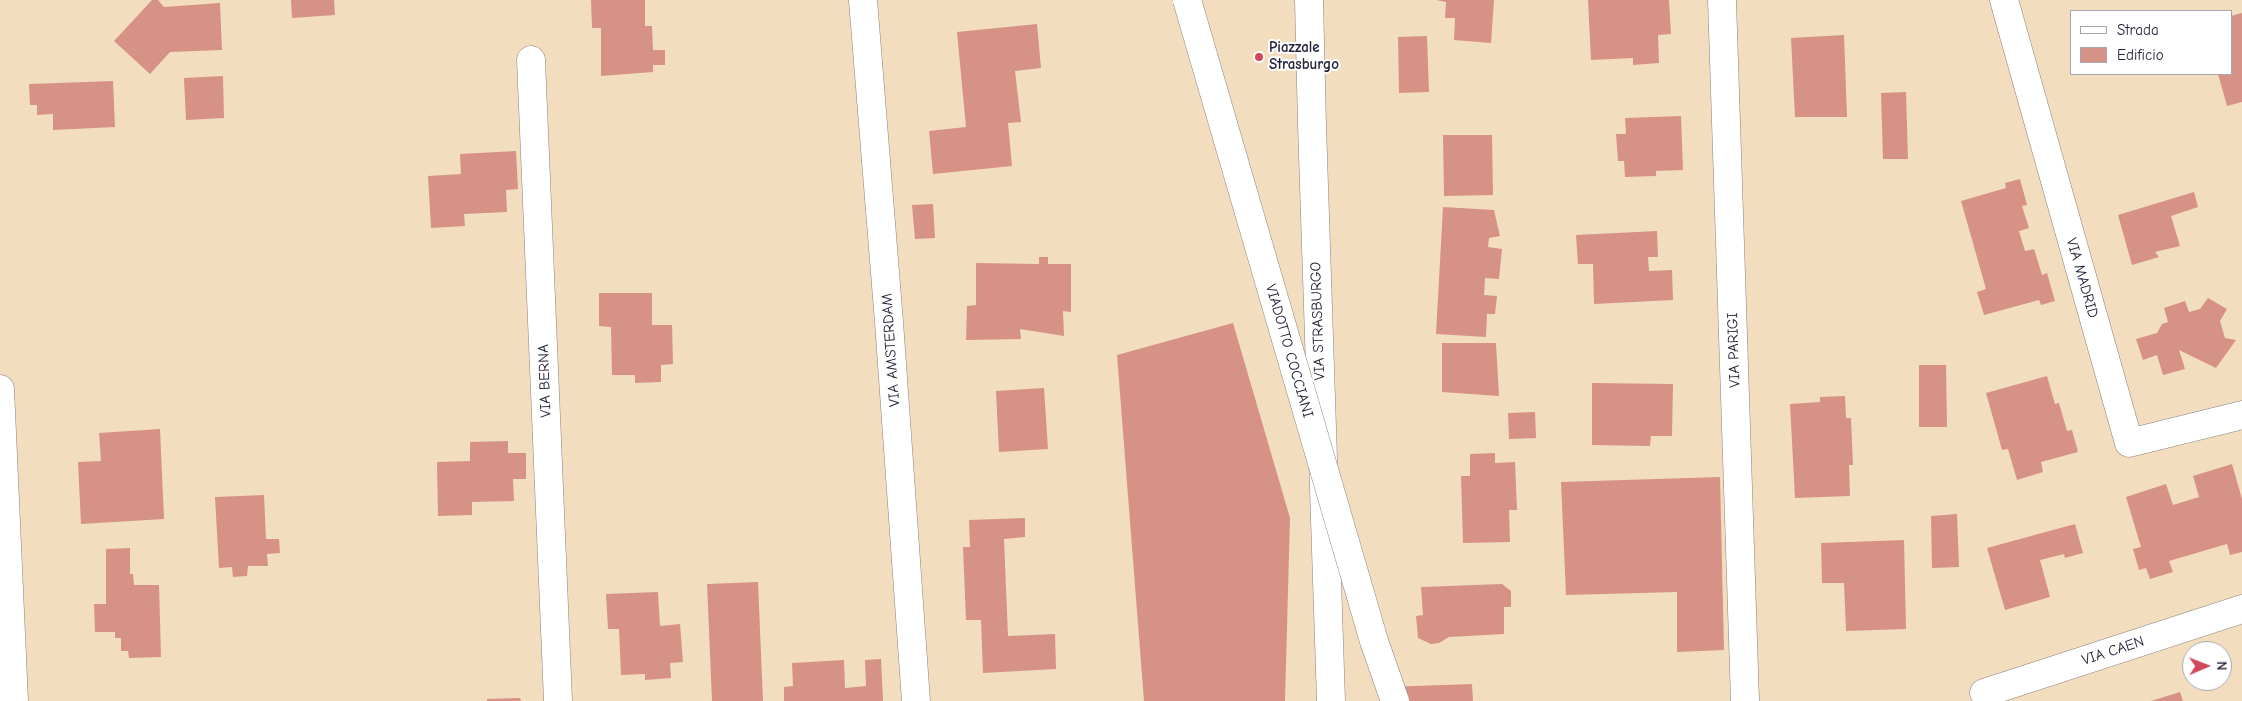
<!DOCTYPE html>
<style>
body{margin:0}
#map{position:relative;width:2242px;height:701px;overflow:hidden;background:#f3ddbf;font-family:"Comic Neue",sans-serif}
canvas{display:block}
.legend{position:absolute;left:2070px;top:10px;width:162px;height:65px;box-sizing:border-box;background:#fff;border:1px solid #a7a7b1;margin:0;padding:6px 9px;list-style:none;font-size:15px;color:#22223b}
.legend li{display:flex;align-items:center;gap:10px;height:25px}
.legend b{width:25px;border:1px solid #a7a7b1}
.north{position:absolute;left:2182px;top:641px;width:50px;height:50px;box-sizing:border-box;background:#fff;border:1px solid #a7a7b1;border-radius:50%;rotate:89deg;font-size:14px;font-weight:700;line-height:20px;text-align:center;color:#22223b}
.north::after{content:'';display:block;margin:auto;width:18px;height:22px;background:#d1495b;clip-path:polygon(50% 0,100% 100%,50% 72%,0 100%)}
</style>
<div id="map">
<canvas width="2242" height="701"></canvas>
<ul class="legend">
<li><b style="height:6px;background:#fff"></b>Strada</li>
<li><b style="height:14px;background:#d69287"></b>Edificio</li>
</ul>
<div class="north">N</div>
</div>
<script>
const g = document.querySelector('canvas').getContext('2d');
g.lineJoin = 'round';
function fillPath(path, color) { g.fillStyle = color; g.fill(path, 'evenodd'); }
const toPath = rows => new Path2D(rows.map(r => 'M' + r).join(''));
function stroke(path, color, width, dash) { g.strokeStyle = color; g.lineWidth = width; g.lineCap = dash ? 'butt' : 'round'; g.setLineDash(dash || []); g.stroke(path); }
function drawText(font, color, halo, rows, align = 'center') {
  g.font = font + ' "Comic Neue",sans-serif'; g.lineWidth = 4; g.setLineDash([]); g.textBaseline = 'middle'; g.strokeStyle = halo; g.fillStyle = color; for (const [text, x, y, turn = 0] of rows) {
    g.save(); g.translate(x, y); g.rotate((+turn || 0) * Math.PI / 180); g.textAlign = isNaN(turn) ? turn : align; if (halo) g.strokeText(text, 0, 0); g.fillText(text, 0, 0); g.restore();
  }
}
fillPath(toPath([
 [152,0,158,0,164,7,220,3,222,50,170,52,150,74,114,41],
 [291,0,334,0,335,15,292,18],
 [591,0,645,0,645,26,652,26,653,50,665,50,665,65,653,65,653,72,601,76,601,28,592,28],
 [1436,0,1494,0,1491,43,1454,40,1455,18,1445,18,1446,2],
 [1588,0,1669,0,1671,34,1658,35,1659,63,1633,65,1633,58,1591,60],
 [2242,13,2242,102,2227,106,2218,74,2231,74,2231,16],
 [1037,24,1041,68,1015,71,1021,122,1008,123,1012,166,933,174,929,131,966,127,957,32],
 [1844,35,1847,117,1795,117,1791,38],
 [1427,36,1429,92,1399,93,1398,37],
 [223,76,224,118,186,120,184,78],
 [113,81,115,127,53,130,53,114,37,115,37,105,30,105,29,84],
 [1906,92,1908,159,1883,159,1881,93],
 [1681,116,1683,170,1656,171,1656,176,1625,177,1624,161,1618,161,1616,134,1626,134,1625,118],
 [1443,135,1492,135,1493,195,1444,196],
 [516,151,518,189,506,190,507,212,464,214,465,226,431,228,428,176,461,174,460,154],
 [2020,179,2027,205,2022,206,2029,228,2019,231,2025,251,2034,249,2042,275,2047,273,2055,301,2041,305,2039,300,1984,315,1977,292,1986,289,1961,201,2006,188,2005,183],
 [2194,192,2198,207,2171,216,2180,246,2155,252,2159,257,2132,265,2118,215],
 [933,204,935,238,915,239,912,205],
 [1443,207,1494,210,1500,236,1489,238,1488,247,1502,249,1499,279,1485,278,1484,295,1497,296,1495,314,1487,314,1486,337,1436,334],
 [1657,231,1658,257,1648,257,1649,271,1672,270,1673,300,1594,304,1593,264,1578,264,1576,235],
 [1039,257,1048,257,1048,264,1071,264,1071,312,1063,311,1064,336,1020,329,1021,339,966,340,967,306,976,305,976,263,1039,264],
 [599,293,652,293,652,325,672,325,673,364,661,365,661,382,635,383,635,375,612,375,611,327,599,326],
 [2208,298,2227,309,2220,321,2225,338,2236,340,2216,368,2179,350,2185,369,2163,375,2157,355,2143,360,2136,339,2157,333,2162,324,2168,322,2164,308,2185,301,2189,312,2200,309],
 [1233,323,1290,518,1285,701,1144,701,1117,355],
 [1442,343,1496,343,1499,396,1442,392],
 [1919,365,1946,365,1947,427,1919,427],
 [2047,376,2055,404,2059,403,2067,431,2072,430,2078,452,2041,462,2043,472,2017,480,2008,449,2002,450,1986,393],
 [1592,383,1673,384,1672,436,1651,436,1650,446,1592,445],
 [1044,388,1048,449,999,452,996,391],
 [1845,396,1846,418,1851,418,1853,465,1849,465,1850,496,1795,498,1790,404,1820,402,1820,397],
 [1535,412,1536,438,1509,439,1508,413],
 [160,429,164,519,81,524,78,462,101,461,99,433],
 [508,441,508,453,526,453,526,479,513,479,514,501,472,502,472,515,438,516,437,462,470,461,470,442],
 [1495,453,1495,463,1515,462,1517,510,1509,510,1510,542,1463,543,1461,476,1470,476,1470,454],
 [2232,464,2242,499,2242,552,2230,555,2227,544,2169,561,2173,572,2150,579,2146,568,2139,570,2133,549,2141,547,2126,497,2166,484,2173,505,2199,497,2193,476],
 [1720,477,1724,650,1677,652,1677,592,1566,595,1561,482],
 [264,495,266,539,279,539,280,553,267,554,268,566,248,566,247,576,233,577,232,567,219,568,215,497],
 [1957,514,1959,567,1932,568,1931,516],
 [1025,518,1025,537,1004,539,1008,636,1055,634,1056,669,983,673,981,620,966,620,963,547,970,547,969,520],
 [2075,524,2083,553,2065,558,2064,554,2040,560,2050,597,2005,610,1987,548],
 [1904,540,1906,629,1846,631,1844,583,1822,583,1821,543],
 [130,548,130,574,133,574,134,585,159,585,161,657,129,658,128,651,121,651,121,638,115,638,115,632,95,632,94,604,106,604,106,549],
 [758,582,763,701,712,701,707,584],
 [1502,584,1511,591,1511,607,1504,607,1504,634,1449,637,1439,643,1431,644,1418,638,1416,616,1423,615,1421,587],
 [658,592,660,626,680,624,683,662,670,663,671,678,645,680,645,674,621,675,619,629,608,629,606,594],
 [881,659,883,701,784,701,784,687,793,686,792,663,844,660,845,688,866,686,865,660],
 [1472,684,1473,701,1388,701,1387,687],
 [2180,692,2183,701,2151,701],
 [520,698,521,701,487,701,487,699]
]), '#d69287');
const street = toPath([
 [863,0,889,322,916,701],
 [1309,0,1312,125,1331,701],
 [1722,0,1745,701],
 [2004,0,2129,443,2242,415],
 [531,60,558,701],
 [1984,693,2242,609]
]);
const secondary = toPath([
 [0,389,14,701]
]);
stroke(street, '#8a807d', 29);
stroke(secondary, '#8a807d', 29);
stroke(street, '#fff', 28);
stroke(secondary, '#fff', 28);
const highwayBridge = toPath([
 [1187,0,1374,641,1395,701]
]);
stroke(highwayBridge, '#8a807d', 29, []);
stroke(highwayBridge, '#fff', 28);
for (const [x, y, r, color] of [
 [1259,57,5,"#d1495b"]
]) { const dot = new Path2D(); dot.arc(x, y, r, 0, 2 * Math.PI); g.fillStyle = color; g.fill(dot); stroke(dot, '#fff', 2); }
drawText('bold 15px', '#22223b', '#fff', [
 ["Piazzale",1269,48],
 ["Strasburgo",1269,65]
], 'left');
drawText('15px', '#22223b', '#fff', [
 ["VIA MADRID",2082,278,74],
 ["VIA STRASBURGO",1318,321,-92],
 ["VIA AMSTERDAM",891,350,-94],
 ["VIA PARIGI",1734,350,-92],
 ["VIADOTTO COCCIANI",1289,351,74],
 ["VIA BERNA",545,381,-92],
 ["VIA CAEN",2113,651,-18]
]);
</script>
